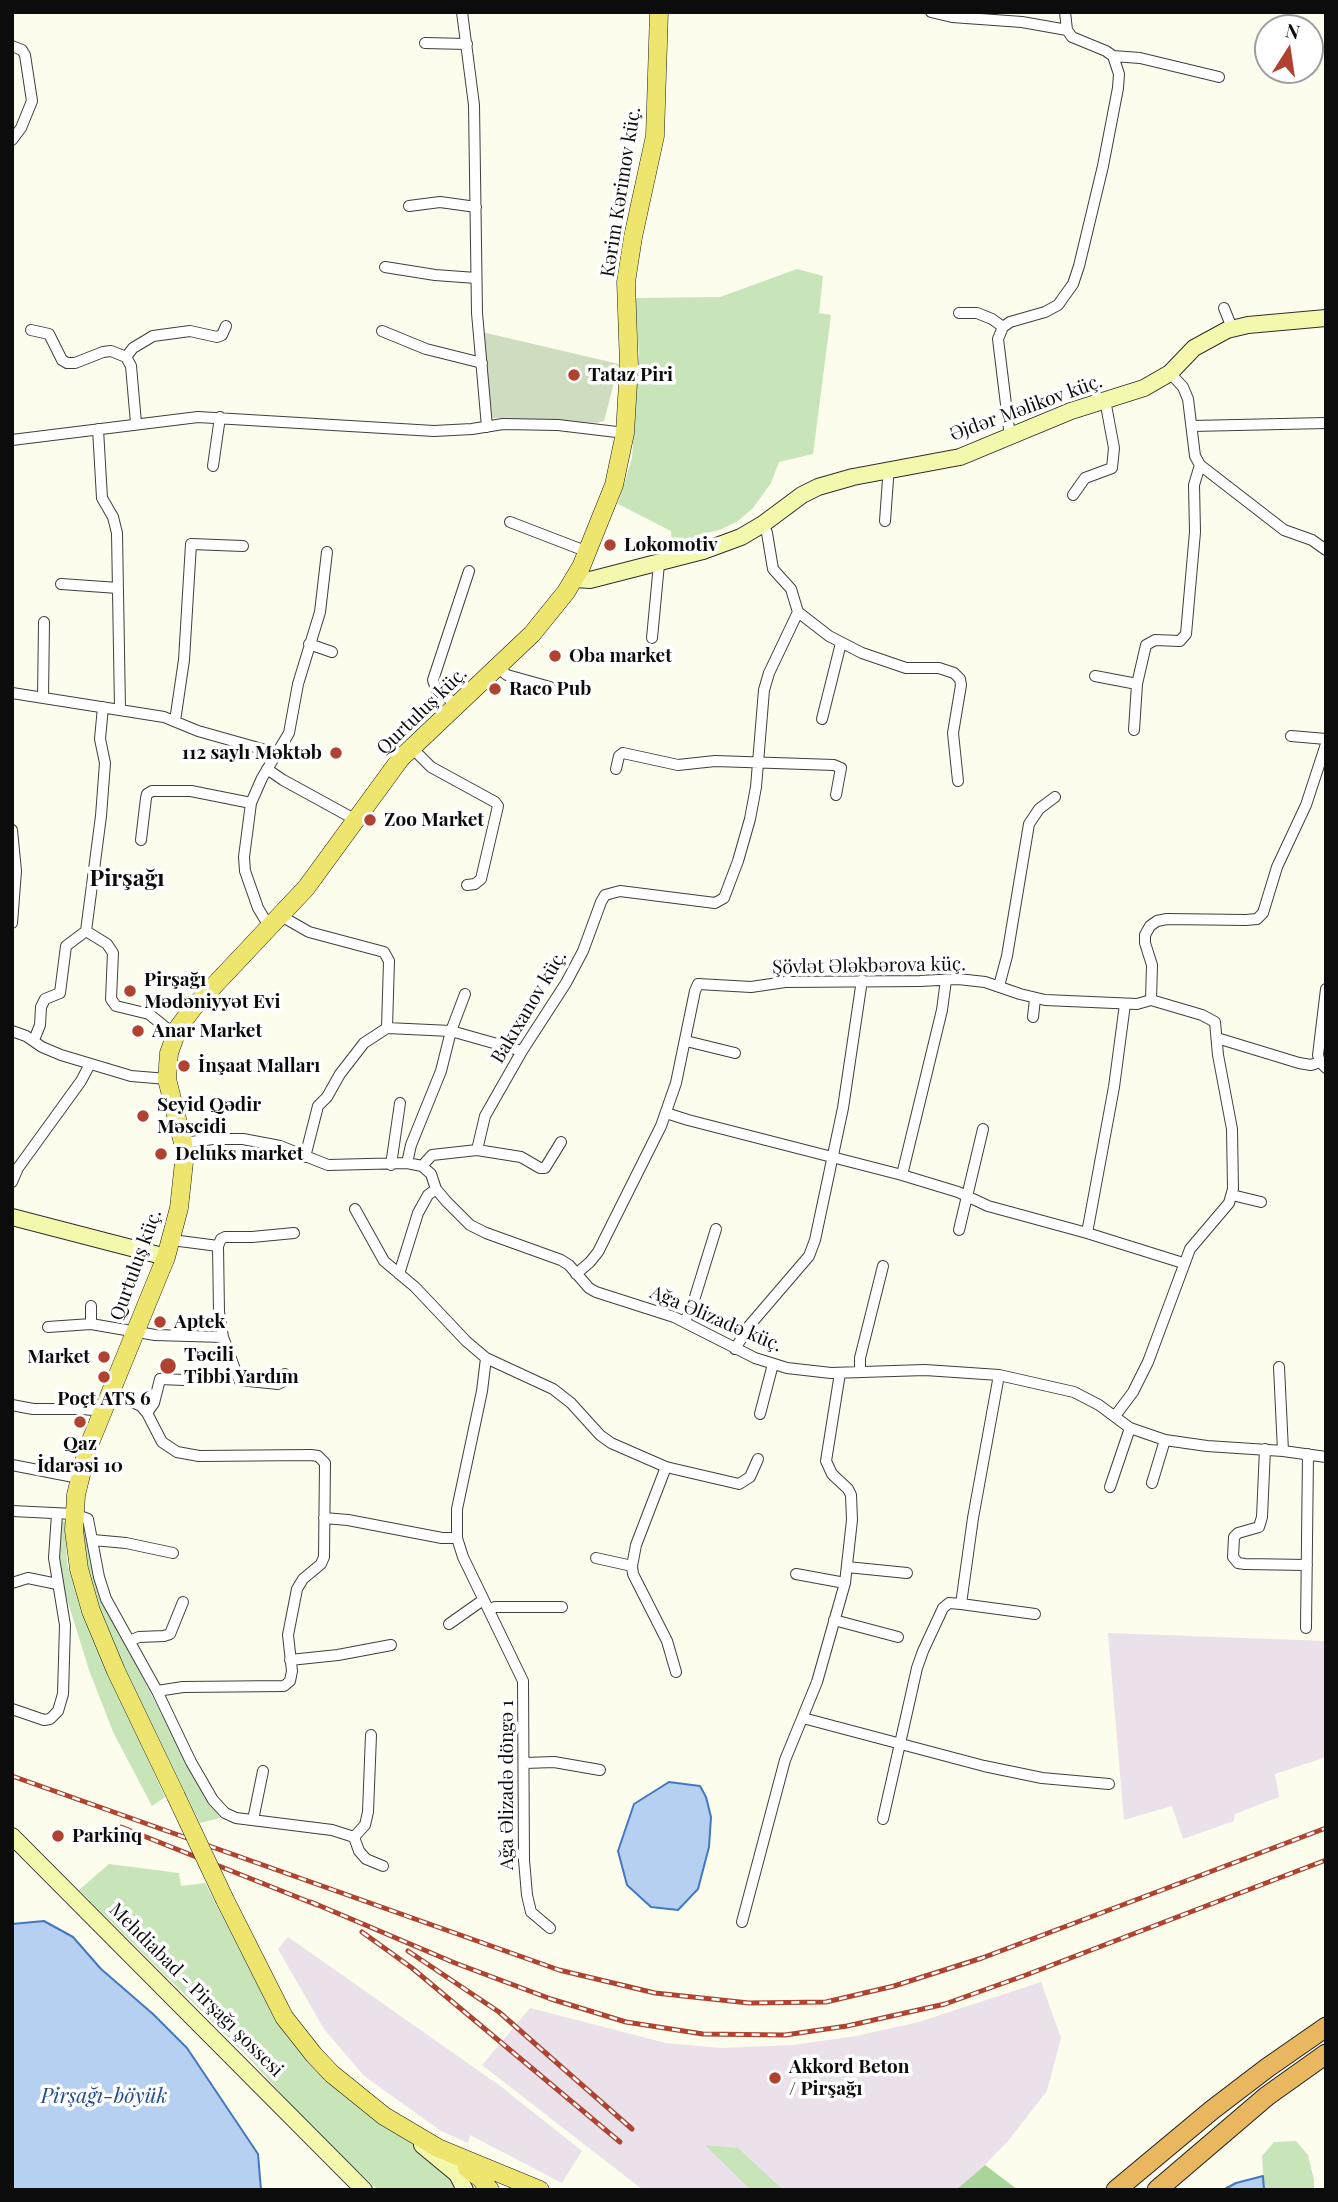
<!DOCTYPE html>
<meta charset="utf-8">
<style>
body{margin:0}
#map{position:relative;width:1338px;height:2202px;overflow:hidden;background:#fdfded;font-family:"Playfair Display",serif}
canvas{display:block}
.frame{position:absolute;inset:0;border:14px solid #0c0c0c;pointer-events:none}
.north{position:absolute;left:1254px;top:14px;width:70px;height:70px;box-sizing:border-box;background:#fff;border:2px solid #9e9e9e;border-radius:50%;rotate:12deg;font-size:19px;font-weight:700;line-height:28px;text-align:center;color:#0c0c0c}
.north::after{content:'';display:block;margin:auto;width:24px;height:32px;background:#b04230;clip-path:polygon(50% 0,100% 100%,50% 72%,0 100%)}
</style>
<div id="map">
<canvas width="1338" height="2202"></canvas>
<div class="frame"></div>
<div class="north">N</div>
</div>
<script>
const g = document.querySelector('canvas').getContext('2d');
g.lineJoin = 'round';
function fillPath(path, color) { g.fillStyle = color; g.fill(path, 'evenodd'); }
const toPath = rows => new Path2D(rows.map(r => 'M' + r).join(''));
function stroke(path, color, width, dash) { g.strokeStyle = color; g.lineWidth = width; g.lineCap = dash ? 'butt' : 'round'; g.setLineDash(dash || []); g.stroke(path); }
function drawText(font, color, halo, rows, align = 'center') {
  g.font = font + ' "Playfair Display",serif'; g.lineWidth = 7; g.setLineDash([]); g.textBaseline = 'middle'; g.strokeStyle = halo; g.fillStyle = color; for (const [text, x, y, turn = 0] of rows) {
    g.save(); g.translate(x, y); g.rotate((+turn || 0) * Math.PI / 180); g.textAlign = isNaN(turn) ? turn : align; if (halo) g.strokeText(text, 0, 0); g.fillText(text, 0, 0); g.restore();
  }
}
fillPath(toPath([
 [1108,1633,1326,1641,1326,1757,1275,1774,1279,1797,1235,1814,1234,1821,1183,1839,1172,1806,1124,1820],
 [288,1937,499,2085,582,2151,562,2183,470,2135,468,2143,441,2131,364,2076,324,2029,278,1949],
 [1041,1982,1061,2038,1047,2091,1008,2141,985,2165,956,2190,643,2190,482,2065,530,2008,666,2043,722,2048,793,2045,856,2036,919,2022]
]), '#eae1ea');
fillPath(toPath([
 [797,269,823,276,819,313,831,315,813,454,779,462,771,483,753,508,738,521,722,529,697,536,696,543,672,550,671,531,618,504,632,458,639,353,635,298,720,297],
 [65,1521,67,1563,89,1630,165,1797,152,1806,113,1732,89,1670,62,1583,59,1561,61,1522],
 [81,1522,86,1522,111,1617,175,1740,220,1818,200,1823,120,1659,105,1625,91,1586],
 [109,1864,179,1873,181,1886,205,1883,274,2017,292,2042,322,2076,366,2113,390,2130,413,2143,435,2160,460,2190,378,2190,316,2132,248,2057,79,1890],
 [1296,2141,1308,2155,1314,2180,1314,2190,1264,2190,1262,2156,1274,2142],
 [705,2145,738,2148,783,2190,751,2190]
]), '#c8e5b9');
fillPath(toPath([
 [985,2165,1018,2190,956,2190]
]), '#a9d49a');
fillPath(toPath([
 [482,332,619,364,604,421,596,423,492,418]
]), '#ceddc0');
const water = toPath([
 [669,1782,700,1786,706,1797,711,1817,709,1847,698,1889,678,1910,651,1907,627,1885,618,1851,634,1804,669,1782],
 [44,1921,73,1937,101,1969,153,2014,187,2048,258,2154,261,2190,12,2190,12,1924,44,1921],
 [1263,2176,1264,2190,1223,2190,1236,2183,1263,2176]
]);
fillPath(water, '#b6d0f1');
stroke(water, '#4378c1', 2);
const street = toPath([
 [462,12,474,105,477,313,487,427],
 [931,12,952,17,1022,22,1067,30],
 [425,43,467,44],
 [12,46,22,50,25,55,32,101,21,128,12,140],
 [1113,56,1140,58,1219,77],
 [409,206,440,202,476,207],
 [385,267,435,275,476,278],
 [1224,308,1232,328],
 [959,313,977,313,992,319,1003,327],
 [31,330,49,334,62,360,67,363,75,363,103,352,111,351,126,357,131,366,136,423],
 [382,331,426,349,482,363],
 [126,357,133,348,153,336,190,331,217,337,222,335,226,326],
 [1170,373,1183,387,1188,399,1195,456,1200,465,1284,530,1312,540,1326,550],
 [1192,426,1326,423],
 [98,429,102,498,113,517,117,533,120,709],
 [1010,437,998,339,1003,327,1010,322,1045,312,1058,305,1073,284,1079,266,1103,166,1118,88,1119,74,1113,56,1106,51,1072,37,1067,30,1065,12],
 [12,440,198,417,434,431,472,429,503,424,558,425,625,433],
 [213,466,220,417],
 [1073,495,1085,478,1112,468,1114,448,1105,400],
 [885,521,888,479,887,470],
 [510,522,588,552],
 [61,584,118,588],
 [798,612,829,636,862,653,906,668,939,668,954,673,960,679,961,685,953,733,958,781],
 [652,638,659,564],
 [309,644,332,652],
 [497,667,507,675,550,687],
 [1095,676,1137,684],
 [12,693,164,717,198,731,262,749,277,755],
 [43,698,44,622],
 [457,705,436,689,433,680,469,571],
 [822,719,841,643],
 [175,721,184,660,191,544,243,546],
 [1134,730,1137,684,1146,645,1155,640,1180,641,1186,634,1195,532,1194,485,1200,465],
 [1291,736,1326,739],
 [411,747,431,767,495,802,498,806,481,879,475,884,467,885],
 [267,769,283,780,356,820],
 [616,769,619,756,623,753,678,765,715,761,834,765,841,768,836,795],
 [12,830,16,871,14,897,12,897],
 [141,840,146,798,147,794,152,791,191,791,251,803],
 [281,916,309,932,384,952,389,961,387,1028],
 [12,923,14,897],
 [270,928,258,908,245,871,244,857,251,803,262,778,289,733,298,684,320,612,327,552],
 [86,931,107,944,113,953,111,999,116,1006,149,1014,175,1035],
 [999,986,1007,956,1029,824,1039,809,1055,797],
 [1326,989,1318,1055,1320,1062,1326,1068],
 [1151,1000,1152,965,1145,943,1145,935,1150,926,1157,921,1167,919,1246,920,1257,919,1263,913,1277,867,1306,805,1326,744],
 [1033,1017,1035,999],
 [12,1031,26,1036,42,1047,61,1055,131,1076,167,1079],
 [1217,1038,1299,1063,1311,1065,1320,1062],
 [34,1040,40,1025,41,1007,45,999,60,993,66,946,86,931,101,816,105,763,100,739,103,707],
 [686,1041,735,1053],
 [666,1113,688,1120,902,1175,958,1192,988,1206,1087,1233,1183,1263],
 [183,1143,213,1139,243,1139,280,1146,328,1165,407,1163,422,1166,431,1174,436,1189,446,1201,470,1225,486,1233,561,1260,569,1265,589,1288,596,1292,674,1317,755,1358,787,1368,831,1373,925,1370,999,1375,1074,1392,1099,1405,1130,1428,1165,1440,1207,1446,1283,1451,1326,1457],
 [477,1150,485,1116,522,1051,566,983,583,951,601,902,605,895,620,891,715,903,724,898,738,861,750,819,756,787,764,690,769,673,798,612,791,589,773,569,767,533,763,524],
 [305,1157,318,1106,327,1097,340,1074,364,1043,387,1028,451,1031,522,1051],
 [407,1163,411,1145,441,1071,451,1031,465,994],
 [391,1165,400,1103],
 [422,1166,432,1155,477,1150,521,1157,540,1168,545,1168,561,1142],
 [902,1175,942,1010,946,980],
 [12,1182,18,1168,81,1081,90,1064],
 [1232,1195,1261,1202],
 [355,1209,384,1261,415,1287,466,1341,486,1358,553,1389,571,1403,600,1435,611,1443,666,1467,739,1484,750,1477,758,1459],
 [959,1230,983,1129],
 [1087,1233,1114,1087,1125,1004],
 [172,1240,218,1246,221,1239,225,1237,252,1237,294,1233],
 [399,1274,418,1213,428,1195,436,1189],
 [576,1274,590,1262,598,1252,661,1126,676,1083,695,991,698,984,751,987,785,982,920,981,958,979,985,982,1020,994,1045,1000,1137,1004,1151,1000],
 [685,1322,695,1297,716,1229],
 [91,1324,91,1306],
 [48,1327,91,1324,155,1335,223,1337,219,1312,218,1246],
 [223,1337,239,1380,278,1384,282,1382,285,1374],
 [735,1349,749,1326,809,1256,815,1240,843,1108,862,980],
 [486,1358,482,1391,457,1509,457,1538,463,1557,523,1681,524,1860,527,1895,531,1912,550,1928],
 [1279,1367,1283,1451],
 [860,1372,860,1358,883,1266],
 [110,1392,141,1406,147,1413,162,1442,177,1452,199,1456,311,1455,318,1456,325,1463,324,1557,321,1564,303,1579,297,1589,288,1635,292,1671,290,1681,284,1686,183,1687,157,1691],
 [12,1405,33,1409,83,1409,102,1411],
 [147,1413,154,1403,160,1379,184,1380],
 [760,1414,773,1364],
 [1115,1416,1133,1392,1148,1362,1190,1249,1229,1203,1233,1189,1232,1129,1218,1055,1215,1022,1202,1015,1151,1000],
 [1265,1449,1262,1517,1259,1527,1238,1533,1234,1537,1233,1557,1238,1563,1245,1564,1307,1565],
 [12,1465,79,1478],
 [666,1467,636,1545,632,1566,633,1574,667,1641,676,1672],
 [1152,1483,1165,1440],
 [1110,1487,1130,1428],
 [12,1511,74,1514,88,1519,99,1577,106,1599,157,1691,191,1762,213,1800,225,1813,236,1818,332,1830,354,1837,365,1825,368,1812,371,1735],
 [324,1518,348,1520,442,1538,457,1538],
 [93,1540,126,1543,173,1553],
 [596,1558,632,1566],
 [847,1567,907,1573],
 [796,1574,845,1583],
 [12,1583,28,1578,57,1584],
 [961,1604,1035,1614],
 [489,1610,495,1607,562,1607],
 [834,1620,898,1637],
 [449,1624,483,1600],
 [1306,1628,1308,1454],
 [129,1641,139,1637,164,1636,170,1634,183,1602],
 [290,1660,338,1655,391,1645],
 [12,1709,44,1720,50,1719,58,1711,63,1694,65,1625,54,1558,57,1514],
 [803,1718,984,1766,1042,1778,1109,1784],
 [525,1763,554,1762,600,1770],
 [883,1819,917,1668,923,1651,943,1608,949,1603,961,1604,973,1518,999,1375],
 [253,1820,263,1771],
 [354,1837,359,1851,366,1859,383,1866],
 [742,1922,785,1760,817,1682,845,1583,852,1520,851,1495,848,1489,832,1474,826,1461,840,1373]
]);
const secondary = toPath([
 [575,579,590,580,703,551,741,537,763,524,802,495,818,487,853,477,960,457,1071,411,1144,388,1170,373,1194,348,1227,330,1248,325,1326,318],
 [12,1217,166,1257],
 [12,1836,364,2190],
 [422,2145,457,2174,465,2190]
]);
const primary = toPath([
 [176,1796,116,1671,91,1611,79,1569,74,1530,76,1495,87,1450,166,1257,179,1208,184,1162,183,1143,167,1079,169,1053,178,1028,193,1008,306,888,401,758,532,634,566,592,581,567,614,485,625,433,629,366,626,282,633,237,655,136,659,12],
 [225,1900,284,2017,314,2055,332,2074,384,2116,438,2148,540,2190],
 [467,2168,480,2178,490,2190]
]);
const highway = toPath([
 [1116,2190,1212,2110,1267,2068,1326,2027],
 [1157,2190,1267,2096,1326,2054]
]);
stroke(street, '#3f3f3f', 12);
stroke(secondary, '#2e2e2e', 18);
stroke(primary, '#1d1d1d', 19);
stroke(highway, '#1d1d1d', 21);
stroke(street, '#fff', 10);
stroke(secondary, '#f3f8ad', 16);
stroke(primary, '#ede56d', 18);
stroke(highway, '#e8b760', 19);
const rail = toPath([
 [12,1776,559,1970,655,1993,749,2003,826,2002,894,1986,982,1958,1326,1828],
 [121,1827,317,1905],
 [311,1902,455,1963,551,1999,626,2022,703,2034,785,2035,847,2026,945,2004,1026,1975,1326,1860],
 [362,1932,412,1968,620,2142],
 [408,1951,499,2012,632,2129]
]);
stroke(rail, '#b04230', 5);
stroke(rail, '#fff', 2.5, [8]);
const primaryBridge = toPath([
 [176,1796,225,1900]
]);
stroke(primaryBridge, '#1d1d1d', 19, []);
stroke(primaryBridge, '#ede56d', 18);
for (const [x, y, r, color] of [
 [574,375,7,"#b04230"],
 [610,545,7,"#b04230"],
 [555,656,7,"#b04230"],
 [495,689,7,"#b04230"],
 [336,753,7,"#b04230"],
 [370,820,7,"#b04230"],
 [130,991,7,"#b04230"],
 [138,1031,7,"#b04230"],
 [184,1066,7,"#b04230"],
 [143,1116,7,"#b04230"],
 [161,1154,7,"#b04230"],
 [160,1322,7,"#b04230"],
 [104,1357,7,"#b04230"],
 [168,1366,9,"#b04230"],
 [104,1377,7,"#b04230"],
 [80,1422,7,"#b04230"],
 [58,1836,7,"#b04230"],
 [775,2078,7,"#b04230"]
]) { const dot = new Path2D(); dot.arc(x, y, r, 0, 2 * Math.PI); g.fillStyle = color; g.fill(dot); stroke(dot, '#fff', 2.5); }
drawText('19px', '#0c0c0c', '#fff', [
 ["Kərim Kərimov küç.",621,192,-81],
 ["Əjdər Məlikov küç.",1026,408,-20],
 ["Qurtuluş küç.",422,711,-44],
 ["Şövlət Ələkbərova küç.",869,966,-1],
 ["Bakıxanov küç.",529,1007,-59],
 ["Qurtuluş küç.",136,1265,-70],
 ["Ağa Əlizadə küç.",716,1319,23],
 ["Ağa Əlizadə döngə 1",507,1785,-90],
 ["Mehdiabad - Pirşağı şossesi",196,1990,45]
]);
drawText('bold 19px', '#0c0c0c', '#fff', [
 ["Tataz Piri",588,375],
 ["Lokomotiv",624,545],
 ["Oba market",569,656],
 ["Raco Pub",509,689],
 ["112 saylı Məktəb",322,753,"right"],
 ["Zoo Market",384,820],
 ["Pirşağı",144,980],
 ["Mədəniyyət Evi",144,1002],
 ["Anar Market",152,1031],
 ["İnşaat Malları",198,1066],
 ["Seyid Qədir",157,1105],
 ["Məscidi",157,1127],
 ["Deluks market",175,1154],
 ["Aptek",174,1322],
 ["Təcili",184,1355],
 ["Tibbi Yardım",184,1377],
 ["Market",90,1357,"right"],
 ["Poçt ATS 6",104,1399,"center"],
 ["Qaz",80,1444,"center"],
 ["İdarəsi 10",80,1466,"center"],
 ["Parkinq",72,1836],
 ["Akkord Beton",789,2067],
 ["/ Pirşağı",789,2089]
], 'left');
drawText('italic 21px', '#204c93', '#fff', [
 ["Pirşağı-böyük",104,2096]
]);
drawText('bold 23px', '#0c0c0c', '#fff', [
 ["Pirşağı",127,879]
]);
</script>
